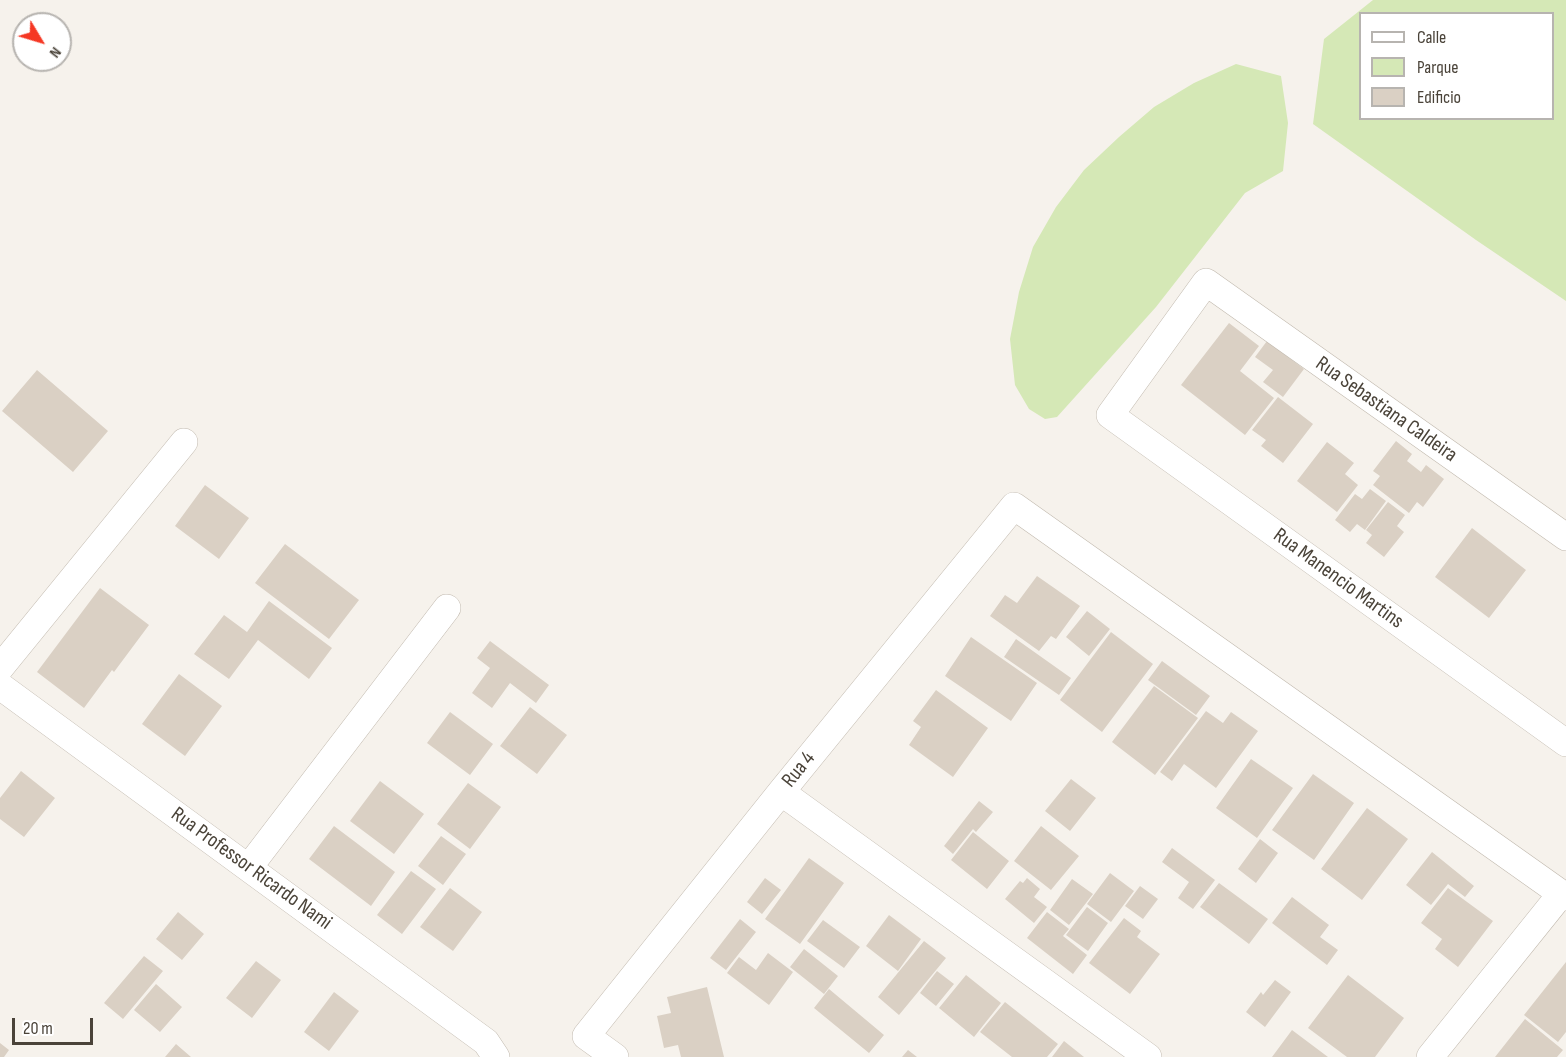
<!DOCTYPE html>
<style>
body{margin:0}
#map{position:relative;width:1566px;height:1057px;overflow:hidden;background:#f6f2ec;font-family:"Sofia Sans Condensed",sans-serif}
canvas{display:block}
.legend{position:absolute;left:1359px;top:12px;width:195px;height:108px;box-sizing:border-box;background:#fff;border:2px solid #b7b4b0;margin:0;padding:8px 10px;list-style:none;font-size:18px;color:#4a4339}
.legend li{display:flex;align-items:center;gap:12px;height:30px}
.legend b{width:30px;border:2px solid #b7b4b0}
.north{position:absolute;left:12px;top:12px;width:60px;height:60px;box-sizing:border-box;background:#fff;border:2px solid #b7b4b0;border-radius:50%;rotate:128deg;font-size:16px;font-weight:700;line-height:24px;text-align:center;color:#4a4339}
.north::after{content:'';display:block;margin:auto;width:21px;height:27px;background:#f53723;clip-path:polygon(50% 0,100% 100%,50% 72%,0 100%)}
.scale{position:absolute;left:12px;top:1018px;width:81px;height:27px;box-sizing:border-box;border:3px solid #4a4339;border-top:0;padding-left:8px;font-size:18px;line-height:21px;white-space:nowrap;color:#4a4339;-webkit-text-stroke:4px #fff;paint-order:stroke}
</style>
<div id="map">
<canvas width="1566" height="1057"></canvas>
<ul class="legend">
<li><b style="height:8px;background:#fff"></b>Calle</li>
<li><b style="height:16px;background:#d5e8b6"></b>Parque</li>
<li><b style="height:16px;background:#dad0c4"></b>Edificio</li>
</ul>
<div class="north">N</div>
<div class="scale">20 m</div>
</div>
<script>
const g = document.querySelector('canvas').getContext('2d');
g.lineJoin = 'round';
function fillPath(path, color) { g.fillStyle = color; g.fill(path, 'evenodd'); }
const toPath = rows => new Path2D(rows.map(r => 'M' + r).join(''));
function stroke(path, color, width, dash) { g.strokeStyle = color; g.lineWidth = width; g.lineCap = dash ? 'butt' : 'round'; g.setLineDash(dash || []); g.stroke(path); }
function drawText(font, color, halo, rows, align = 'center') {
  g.font = font + ' "Sofia Sans Condensed",sans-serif'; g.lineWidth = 4.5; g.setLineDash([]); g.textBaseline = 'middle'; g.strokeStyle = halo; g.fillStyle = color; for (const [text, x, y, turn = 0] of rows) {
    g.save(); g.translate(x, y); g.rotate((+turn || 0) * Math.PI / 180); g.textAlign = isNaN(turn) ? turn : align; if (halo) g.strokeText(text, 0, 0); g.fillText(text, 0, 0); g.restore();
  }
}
fillPath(toPath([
 [1373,0,1566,0,1566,301,1476,240,1313,124,1324,39],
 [1360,14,1552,14,1552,118,1360,118],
 [1236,64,1281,76,1288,123,1283,171,1245,193,1156,307,1057,417,1045,419,1029,409,1015,385,1010,339,1019,292,1033,247,1056,207,1084,170,1119,137,1154,107,1194,83]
]), '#d5e8b6');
fillPath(toPath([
 [1229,323,1259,346,1240,371,1274,398,1245,435,1181,385],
 [1267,341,1304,369,1283,397,1263,382,1273,370,1255,357],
 [37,370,108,431,73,472,2,411],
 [1278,397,1313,424,1283,463,1261,446,1266,440,1252,430],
 [1396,441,1412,454,1407,461,1421,472,1426,465,1444,479,1423,507,1417,502,1409,513,1373,485,1380,476,1373,471],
 [1327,442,1354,463,1345,474,1358,485,1337,512,1297,481],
 [205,485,249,518,219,559,175,526],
 [1370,489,1386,501,1365,530,1357,524,1350,532,1335,520,1355,494,1362,499],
 [1388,502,1405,515,1397,526,1404,532,1384,557,1366,543,1372,535,1366,530],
 [1472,528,1526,570,1489,618,1435,577],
 [285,544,359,600,329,639,255,583],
 [1037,576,1080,606,1056,639,1051,636,1039,651,990,616,1005,595,1017,603],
 [100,588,149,625,114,672,112,670,84,708,37,672],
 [269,601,332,648,309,679,258,640,229,679,194,654,224,615,247,632],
 [1087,611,1110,629,1089,656,1066,637],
 [1111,632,1153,664,1102,732,1060,700],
 [971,637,1037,683,1011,721,945,676],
 [1016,639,1071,678,1059,695,1004,657],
 [490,641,549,685,536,703,510,683,492,708,472,693,490,668,477,658],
 [1162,661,1210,696,1196,715,1148,680],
 [179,674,222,706,185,756,142,724],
 [1154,686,1198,718,1155,775,1112,742],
 [936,690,988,728,953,777,909,745,921,727,913,721],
 [530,707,567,735,537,774,500,746],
 [1206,711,1223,723,1231,712,1258,731,1216,788,1184,764,1172,781,1160,772],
 [450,712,493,744,470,775,427,743],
 [1251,759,1293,788,1257,838,1216,808],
 [21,771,55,798,24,837,0,819,0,798],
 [1313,774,1354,803,1314,860,1272,830],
 [1071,779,1096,798,1070,831,1045,811],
 [380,781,424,814,394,854,350,821],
 [468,783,501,807,470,849,437,824],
 [979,801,993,812,976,832,973,829,953,854,944,846],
 [1367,808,1408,839,1362,900,1321,869],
 [334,826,395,872,371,906,309,859],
 [1041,826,1079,856,1051,890,1014,861],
 [973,832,1009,861,987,889,951,860],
 [441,836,466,854,443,885,418,866],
 [1260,839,1278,853,1256,883,1238,869],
 [1172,848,1215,880,1193,909,1178,898,1189,882,1162,862],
 [1432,852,1474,886,1465,897,1448,884,1431,905,1406,885],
 [809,858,844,883,800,944,765,919],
 [411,871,436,889,402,934,377,915],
 [1110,873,1134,891,1111,922,1087,904],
 [765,878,781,890,762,914,747,902],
 [1027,878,1040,889,1034,897,1047,907,1034,923,1005,899,1020,881,1023,883],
 [1072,879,1093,894,1069,925,1050,910],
 [1219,883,1268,919,1249,944,1200,907],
 [1140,886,1158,899,1143,919,1125,906],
 [450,888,482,912,453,951,420,927],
 [1448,888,1493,921,1458,967,1435,949,1442,939,1421,923],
 [1292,897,1329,925,1320,937,1338,950,1327,965,1272,923],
 [1087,907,1108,923,1088,951,1066,935],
 [178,912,204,934,182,960,156,939],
 [1047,912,1069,929,1063,936,1087,955,1073,974,1027,938],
 [889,915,921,939,898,971,866,946],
 [1124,918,1141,931,1137,937,1160,954,1130,994,1089,963],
 [740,919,756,932,726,970,710,958],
 [823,920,860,947,844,968,807,941],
 [924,941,946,958,899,1015,878,997],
 [804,949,838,976,824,994,790,967],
 [768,953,793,972,769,1005,727,973,739,957,756,970],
 [144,956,163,971,123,1019,104,1003],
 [256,961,281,980,252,1018,226,998],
 [1566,962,1566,1032,1558,1042,1524,1015],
 [937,971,954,984,936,1006,920,993],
 [966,975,1001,1003,974,1037,939,1008],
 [1348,975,1404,1018,1375,1057,1347,1057,1308,1028],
 [1275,980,1291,992,1265,1027,1246,1012,1261,992,1263,995],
 [156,984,182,1007,160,1032,134,1010],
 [707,987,724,1057,681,1057,678,1045,664,1048,657,1016,671,1013,667,997],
 [829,989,884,1035,869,1053,814,1008],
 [334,992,359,1011,329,1051,304,1032],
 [1005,1002,1058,1044,1047,1057,1012,1057,980,1032],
 [1525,1019,1563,1050,1557,1057,1495,1057],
 [1292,1030,1328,1057,1272,1057],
 [1064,1041,1084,1057,1052,1057],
 [0,1043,9,1050,4,1057,0,1057],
 [176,1044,191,1057,165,1057],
 [908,1050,917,1057,902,1057]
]), '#dad0c4');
const minor = toPath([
 [1566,537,1206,282,1110,415,1566,743],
 [0,668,184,442],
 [0,686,486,1042,496,1057],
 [781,792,1148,1057],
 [249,867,447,608],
 [615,1057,586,1036,781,792,1014,506,1566,897],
 [1430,1057,1561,894]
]);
stroke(minor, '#c1b9ae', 28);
stroke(minor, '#fff', 27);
drawText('21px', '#4a4339', '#fff', [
 ["Rua Sebastiana Caldeira",1386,410,35],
 ["Rua Manencio Martins",1338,579,36],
 ["Rua 4",799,770,-51],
 ["Rua Professor Ricardo Nami",251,869,36]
]);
</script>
